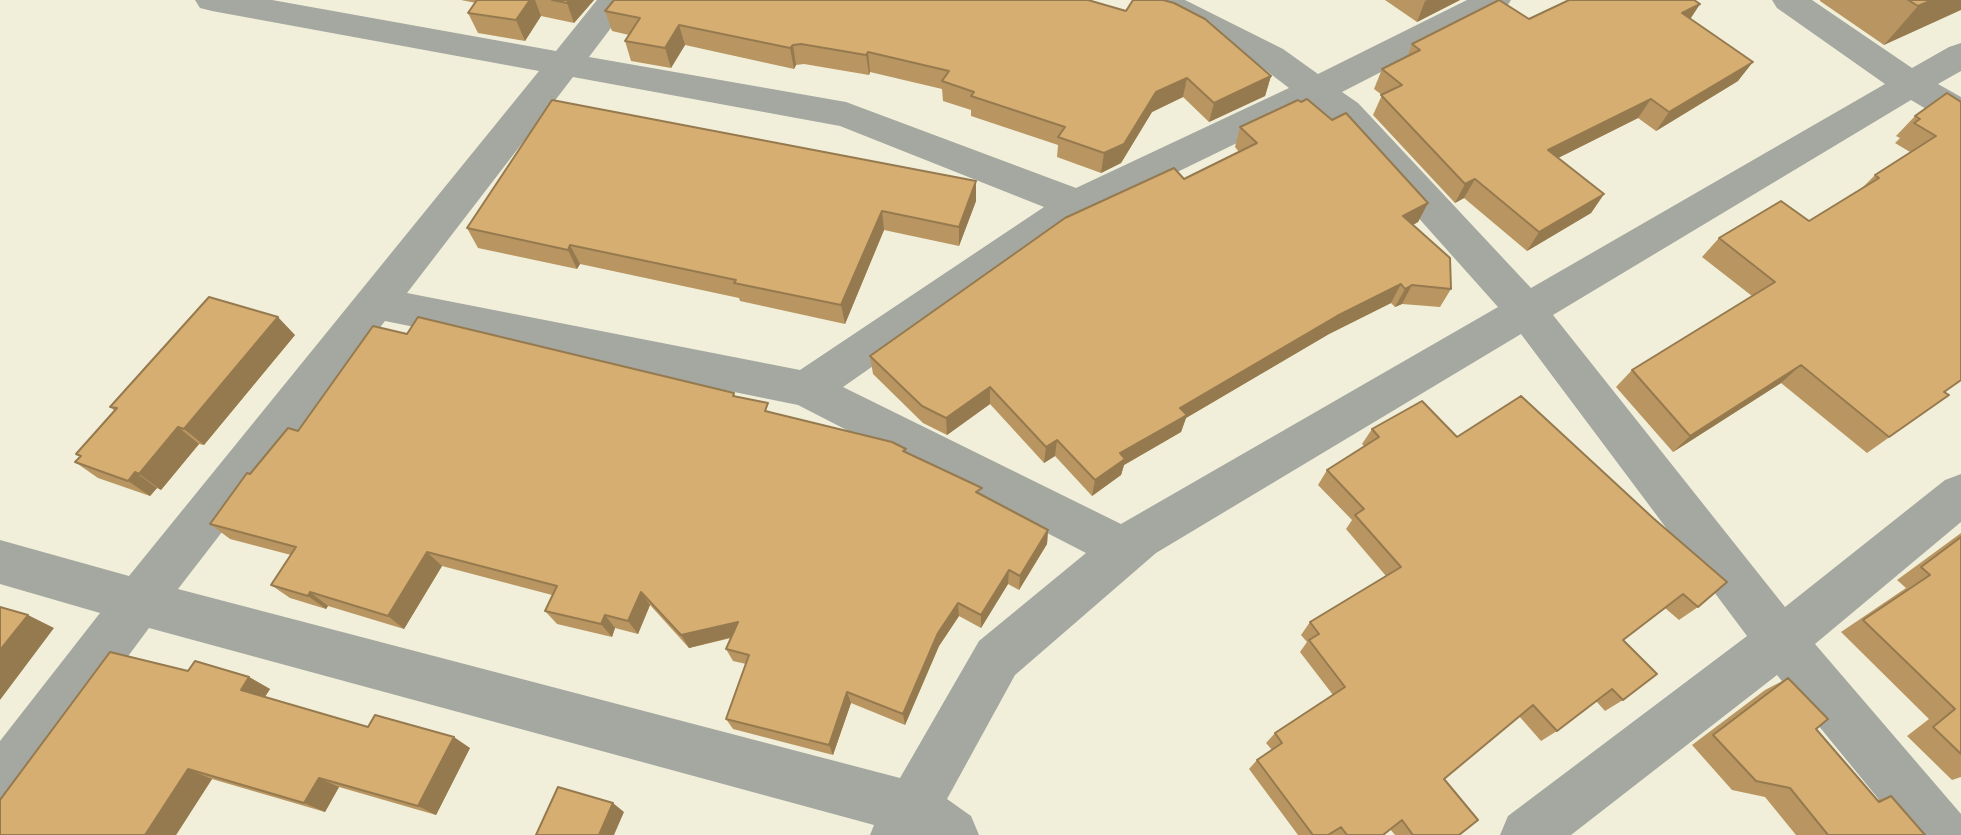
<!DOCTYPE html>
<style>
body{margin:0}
canvas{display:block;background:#f1efd9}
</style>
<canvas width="1961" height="835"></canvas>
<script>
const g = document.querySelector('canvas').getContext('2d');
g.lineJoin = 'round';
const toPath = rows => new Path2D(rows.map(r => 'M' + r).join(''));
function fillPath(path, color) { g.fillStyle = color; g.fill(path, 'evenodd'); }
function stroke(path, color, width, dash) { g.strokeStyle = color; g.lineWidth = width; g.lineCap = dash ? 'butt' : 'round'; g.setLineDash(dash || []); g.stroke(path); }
fillPath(toPath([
 [195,0,272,0,556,51,597,0,632,0,589,57,846,102,1076,188,1289,88,1259,65,1146,8,1141,0,1185,0,1283,49,1318,74,1467,0,1511,0,1506,8,1342,92,1358,103,1531,288,1885,84,1777,8,1772,0,1812,0,1912,68,1949,47,1961,43,1961,71,1938,84,1961,97,1961,126,1948,122,1911,100,1553,315,1785,607,1945,480,1961,474,1961,522,1815,644,1961,814,1961,835,1908,835,1777,675,1571,835,1500,835,1508,816,1747,636,1521,334,1156,553,1015,675,947,799,971,816,979,835,870,835,874,825,149,628,19,803,0,811,0,741,100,613,0,584,0,540,129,576,539,71,212,11,200,8,195,0],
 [573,77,840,126,1044,207,800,370,407,293,573,77],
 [1313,106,1332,121,1498,307,1121,524,843,387,1091,214,1313,106],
 [385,321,798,405,1086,553,979,641,900,778,178,589,385,321]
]), '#a4a8a0');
fillPath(toPath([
 [461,0,594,0,574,23,541,16,525,41,478,33,468,13,476,3],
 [1385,0,1460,0,1417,22],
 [1820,0,1961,0,1884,45,1820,1],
 [1700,4,1690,19,1738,81,1656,131,1638,118,1558,158,1604,194,1591,213,1527,251,1464,198,1455,203,1373,115,1382,95,1374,89,1382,69,1407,57,1412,44],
 [605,11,1271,76,1265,96,1209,122,1183,97,1152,112,1121,163,1101,173,1057,157,1058,145,971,116,971,110,943,101,942,89,870,72,869,75,804,64,796,65,794,69,685,45,671,68,631,61,625,41,629,35,612,31],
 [1947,93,1945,392,1949,395,1867,453,1781,383,1673,452,1616,387,1632,370,1752,296,1702,257,1719,238,1809,221,1862,188,1875,175,1910,152,1895,143,1900,138,1896,136,1915,116],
 [1240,127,1428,203,1418,222,1413,225,1451,289,1440,307,1402,304,1395,307,1391,303,1329,334,1186,418,1181,432,1124,465,1121,475,1092,496,1055,456,1044,463,990,404,947,435,923,423,873,374,870,356,1184,179,1239,152,1235,147],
 [976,181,976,201,959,246,884,230,845,324,740,301,739,298,580,264,577,269,478,248,467,228],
 [407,334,734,393,735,396,771,412,906,449,906,452,1048,530,1047,544,1019,590,1008,584,981,628,959,616,939,646,905,725,851,703,833,755,733,729,726,719,746,664,733,661,726,649,731,638,689,648,650,605,638,634,615,628,612,637,557,624,545,611,552,595,442,566,404,629,328,606,326,609,290,598,271,585,291,555,230,539,210,524,250,474],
 [295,335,204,445,199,444,161,490,157,488,150,496,98,478,75,462,80,456,76,454,115,411,110,407],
 [1521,396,1698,607,1679,620,1665,608,1623,640,1623,700,1605,711,1596,701,1557,731,1541,741,1519,716,1444,779,1459,835,1395,835,1390,829,1383,835,1298,835,1249,769,1257,760,1272,750,1266,743,1275,733,1333,695,1300,652,1307,642,1301,635,1310,622,1386,576,1346,529,1352,520,1318,485,1327,470,1364,446,1362,444,1372,429,1457,437],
 [1961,533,1961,777,1952,780,1907,736,1929,719,1841,632,1906,588,1897,580],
 [188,671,249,677,270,689,265,697,368,727,470,748,436,815,339,787,325,812,212,779,176,835],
 [1788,678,1816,729,1877,800,1891,796,1925,835,1796,835,1765,797,1732,790,1692,745,1765,690]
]), '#b99661');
fillPath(toPath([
 [530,0,535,0,541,16,525,41,516,20],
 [569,0,594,0,574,23,567,3],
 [1427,0,1460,0,1417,22,1425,1],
 [1932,0,1961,0,1961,10,1884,45,1918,6],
 [1700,4,1687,24,1682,13],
 [679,25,685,45,671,68,665,48],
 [793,45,796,65,794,69,790,48],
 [868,52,870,72,869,75,866,55],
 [1753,62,1738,81,1656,131,1669,112],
 [1271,76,1265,96,1209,122,1214,103],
 [1187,78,1183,97,1152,112,1121,163,1101,173,1104,153,1156,92],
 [1651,99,1638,118,1536,169,1548,150],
 [1475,179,1464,198,1455,203,1465,184],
 [976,181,976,201,959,246,959,227],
 [1604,194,1591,213,1527,251,1539,232],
 [1428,203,1418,222,1394,235,1403,216],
 [882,211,884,230,845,324,841,305],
 [570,245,580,264,577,269,568,250],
 [1401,284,1391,303,1329,334,1186,418,1181,432,1124,465,1121,475,1092,496,1095,480,1120,453,1180,408,1337,316],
 [1412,285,1402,304,1395,307,1405,289],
 [278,317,295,335,204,445,184,429],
 [1801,365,1781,383,1673,452,1690,436],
 [990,387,990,404,947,435,946,418],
 [178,427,199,444,161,490,139,474],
 [1057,440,1055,456,1044,463,1046,447],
 [135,472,157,488,150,496,128,481],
 [1048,530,1047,544,1019,590,1020,576],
 [427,552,442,566,404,629,388,616],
 [1009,570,1008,584,981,628,981,615],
 [310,592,328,606,326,609,308,596],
 [641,592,650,605,638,634,628,621],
 [958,603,959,616,939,646,905,725,903,714,938,633],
 [28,615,54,628,0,700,0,650],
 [605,615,615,628,612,637,601,624],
 [738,622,744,634,689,648,681,635],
 [249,677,270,689,262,701,241,690],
 [847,692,851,703,833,755,829,745],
 [454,737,470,748,436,815,418,806],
 [188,769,212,779,176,835,145,835],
 [319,778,339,787,325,812,304,803],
 [613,803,624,812,614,835,599,835]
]), '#967a4f');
const building = toPath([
 [477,0,530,0,516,20,468,13,477,0],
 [552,0,569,0,567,3,552,0],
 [614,0,1088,0,1126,11,1133,0,1163,0,1174,3,1205,19,1271,76,1214,103,1187,78,1156,92,1124,144,1104,153,1058,137,1065,127,971,96,974,92,942,81,949,71,868,52,866,55,801,44,793,45,790,48,679,25,665,48,625,41,640,18,605,11,614,0],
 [1499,0,1529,19,1569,0,1694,0,1700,4,1682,13,1753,62,1669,112,1651,99,1548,150,1604,194,1539,232,1475,179,1465,184,1381,95,1402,85,1382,69,1420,50,1412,44,1499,0],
 [1908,0,1932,0,1918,6,1908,0],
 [1947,93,1961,102,1961,380,1944,392,1949,395,1889,437,1801,365,1690,436,1632,370,1775,282,1719,238,1781,201,1809,221,1879,178,1875,175,1936,136,1914,123,1920,119,1915,116,1947,93],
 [1307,99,1332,120,1346,113,1428,203,1403,216,1450,258,1451,289,1412,285,1405,289,1401,284,1337,316,1180,408,1187,415,1120,453,1125,459,1095,480,1057,440,1046,447,990,387,946,418,922,406,870,356,1065,218,1174,168,1184,179,1257,143,1240,127,1298,100,1301,102,1307,99],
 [552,100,976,181,959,227,882,211,841,305,734,283,736,280,570,245,568,250,467,228,552,100],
 [209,297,278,317,184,429,178,427,139,474,135,472,128,481,75,462,81,456,76,454,117,408,110,407,209,297],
 [418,317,734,393,733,396,768,403,765,411,892,442,906,449,903,451,982,488,976,492,1048,530,1020,576,1009,570,981,615,958,603,938,633,903,714,847,692,829,745,726,719,749,655,726,649,738,622,681,635,641,592,628,621,605,615,601,624,545,611,557,586,427,552,388,616,310,592,308,596,271,585,296,547,210,524,247,473,250,474,288,428,298,431,373,326,407,334,418,317],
 [1521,396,1653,518,1727,582,1698,607,1683,594,1623,640,1657,674,1623,700,1612,689,1557,731,1533,705,1444,779,1478,820,1459,835,1413,835,1402,820,1383,835,1347,835,1341,827,1328,835,1313,835,1257,760,1282,743,1275,733,1345,687,1309,640,1319,634,1310,622,1401,567,1355,515,1364,509,1327,470,1379,437,1372,429,1422,401,1457,437,1521,396],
 [1961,537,1961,754,1933,727,1955,709,1863,620,1930,575,1921,567,1961,537],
 [0,607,28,615,0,650,0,607],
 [110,652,188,671,195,661,249,677,241,690,368,727,375,715,454,737,418,806,319,778,304,803,188,769,145,835,0,835,0,800,110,652],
 [1788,678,1828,719,1816,729,1879,802,1891,796,1925,835,1828,835,1790,788,1756,781,1713,735,1788,678],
 [558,787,613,803,599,835,536,835,558,787]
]);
fillPath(building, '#d7ae71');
stroke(building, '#967a4f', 2);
</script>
